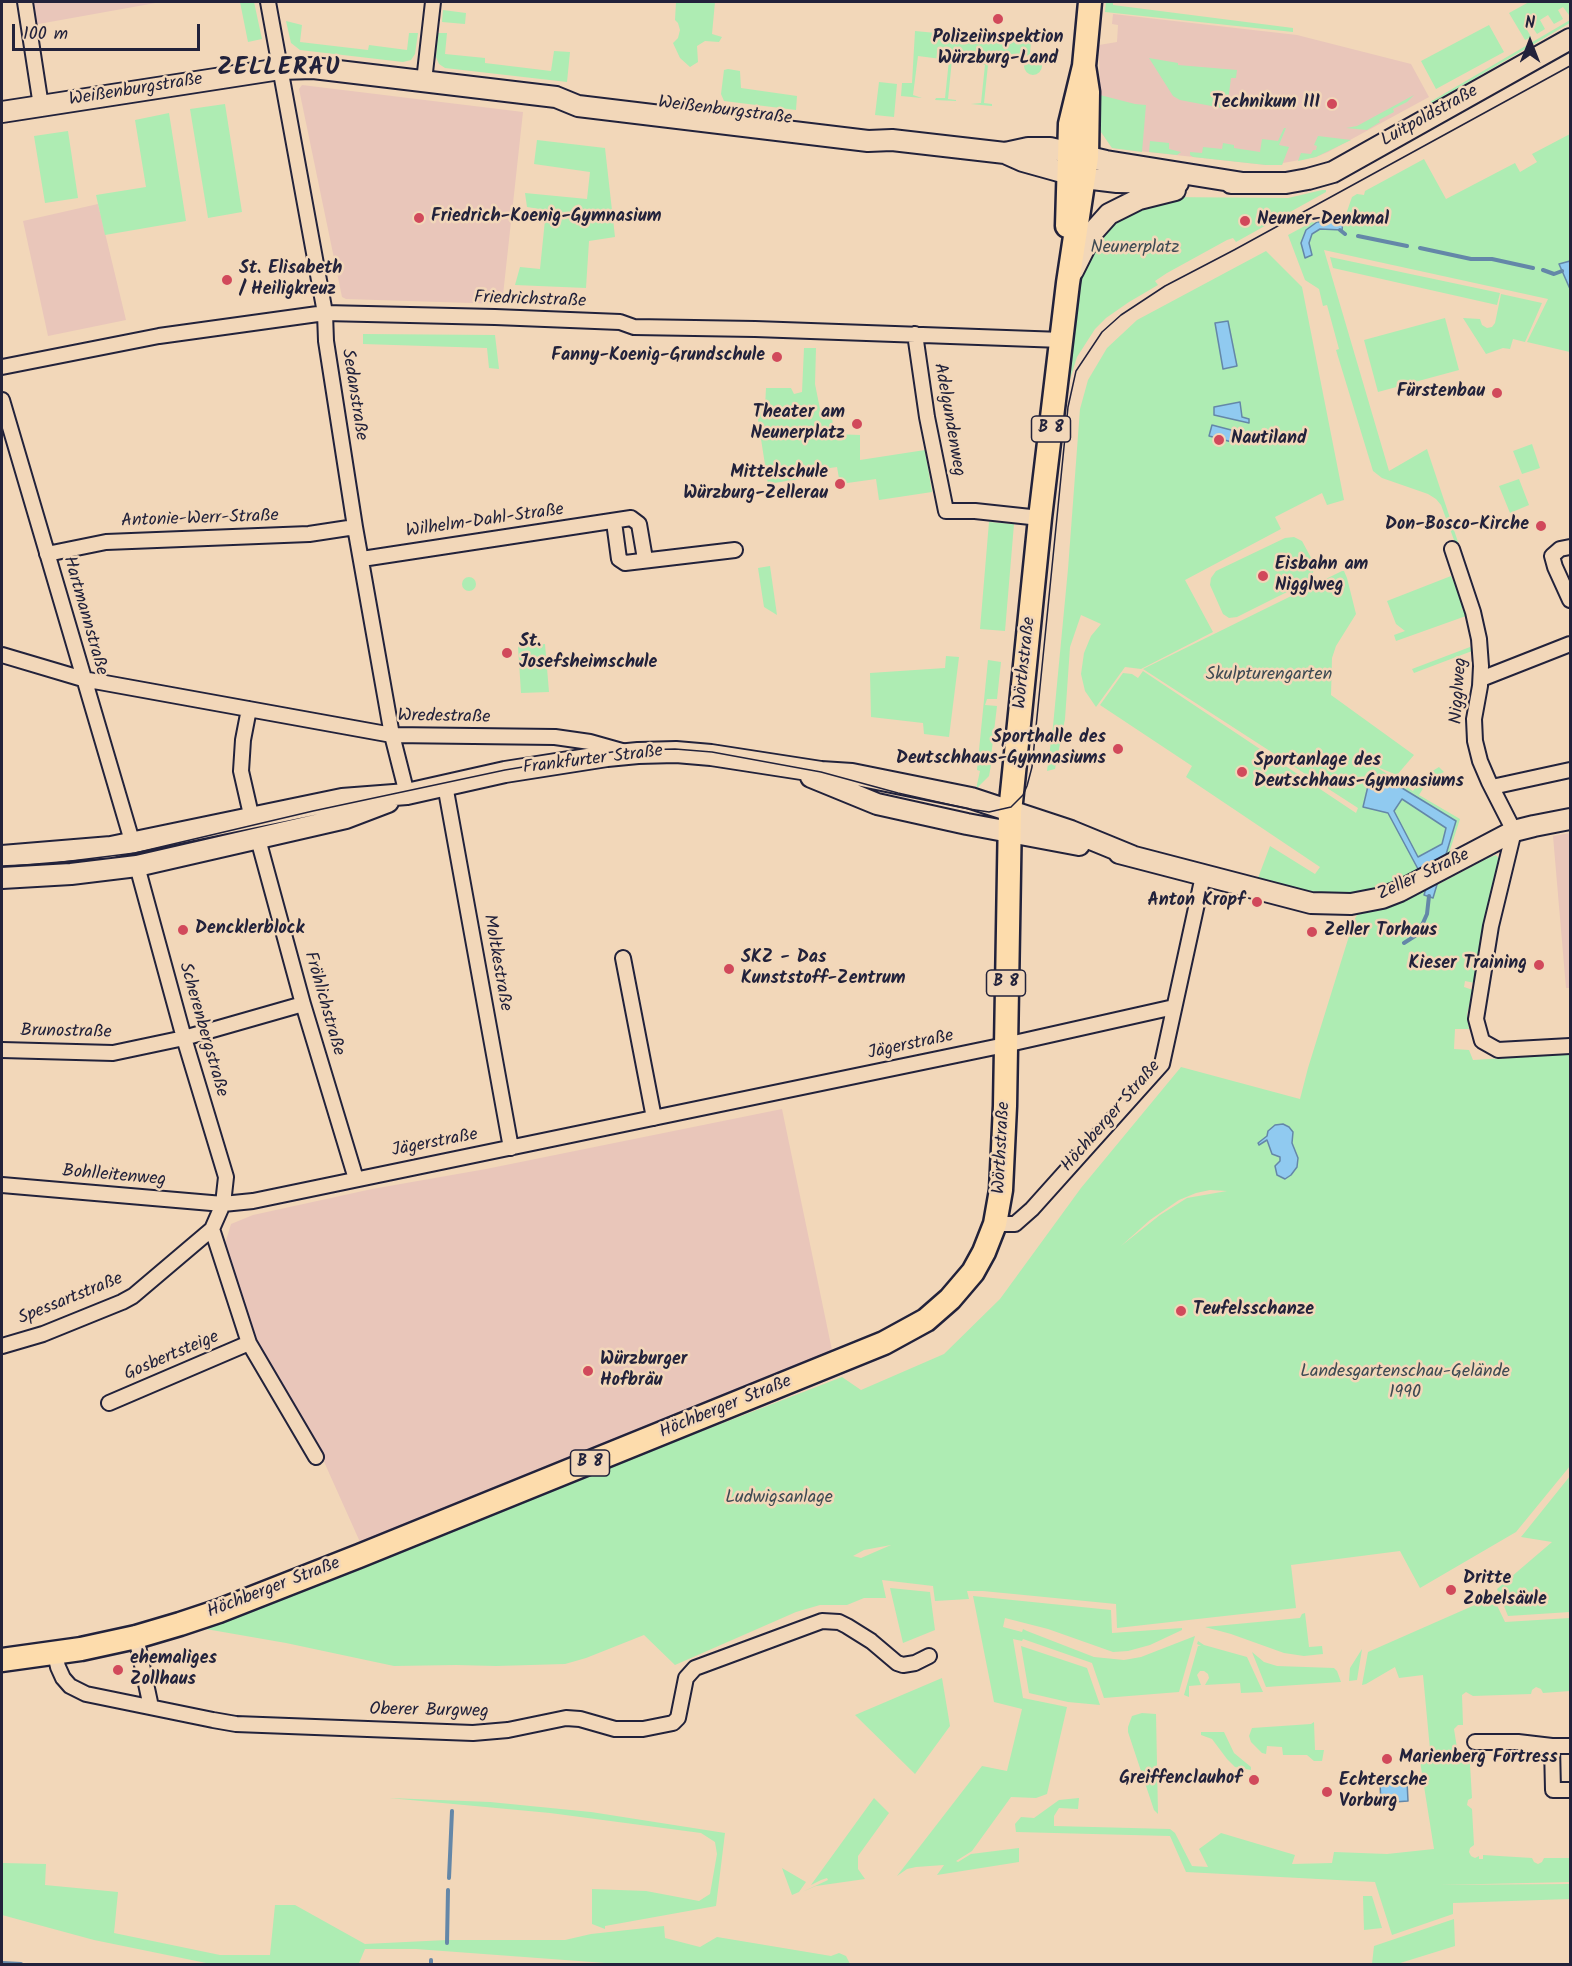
<!DOCTYPE html>
<meta charset="utf-8">
<style>
body{margin:0}
#map{position:relative;width:1572px;height:1966px;overflow:hidden;background:#f2d7b9;font-family:Kalam,sans-serif}
canvas{display:block}
.frame{position:absolute;inset:0;border:3px solid #22223b;pointer-events:none}
.north{position:absolute;left:1500px;top:12px;width:60px;height:60px;-webkit-text-stroke:4px #f2d7b9;paint-order:stroke;rotate:0deg;font-size:16px;font-weight:700;line-height:24px;text-align:center;color:#22223b}
.north::after{content:'';display:block;margin:auto;width:21px;height:27px;background:#22223b;clip-path:polygon(50% 0,100% 100%,50% 72%,0 100%)}
.scale{position:absolute;left:12px;top:24px;width:188px;height:27px;box-sizing:border-box;border:3px solid #22223b;border-top:0;padding-left:8px;font-size:18px;line-height:21px;white-space:nowrap;color:#22223b;-webkit-text-stroke:4px #f2d7b9;paint-order:stroke}
</style>
<div id="map">
<canvas width="1572" height="1966"></canvas>
<div class="frame"></div>
<div class="north">N</div>
<div class="scale">100 m</div>
</div>
<script>
const g = document.querySelector('canvas').getContext('2d');
g.lineJoin = 'round';
function fillPath(path, color) { g.fillStyle = color; g.fill(path, 'evenodd'); }
const toPath = rows => new Path2D(rows.map(r => 'M' + r).join(''));
function stroke(path, color, width, dash) { g.strokeStyle = color; g.lineWidth = width; g.lineCap = dash ? 'butt' : 'round'; g.setLineDash(dash || []); g.stroke(path); }
function drawText(font, color, halo, rows, align = 'center') {
  g.font = font + ' Kalam,sans-serif'; g.lineWidth = 5; g.setLineDash([]); g.textBaseline = 'middle'; g.strokeStyle = halo; g.fillStyle = color; for (const [text, x, y, turn = 0] of rows) {
    g.save(); g.translate(x, y); g.rotate((+turn || 0) * Math.PI / 180); g.textAlign = isNaN(turn) ? turn : align; if (halo) g.strokeText(text, 0, 0); g.fillText(text, 0, 0); g.restore();
  }
}
fillPath(toPath([
 [24,2,161,2,33,25],
 [1113,14,1297,35,1411,64,1429,97,1328,152,1316,157,1283,163,1282,165,1266,165,1112,148,1101,132,1099,45,1117,42,1118,25,1112,24],
 [302,85,523,112,502,304,346,299,342,297,299,89],
 [98,204,126,320,48,336,23,221],
 [1570,833,1570,988,1566,988,1553,836],
 [782,1109,833,1355,360,1542,321,1455,254,1342,225,1244,231,1224,253,1215,372,1189,486,1169]
]), '#e9c6ba');
fillPath(toPath([
 [240,2,254,2,262,39,248,42],
 [676,2,715,2,712,34,722,37,719,42,705,41,697,46,698,62,690,67,680,58,673,43,678,38,680,30,678,23,675,20],
 [1106,2,1113,2,1113,5,1293,28,1293,32,1105,12],
 [1529,2,1569,2,1570,14,1569,15,1563,7,1558,10,1563,19,1554,24,1548,15,1540,20,1545,29,1537,34,1531,25,1526,28,1531,37,1525,40,1509,13],
 [443,10,466,13,465,24,442,22],
 [1570,20,1570,23,1431,104,1430,102],
 [286,21,302,25,300,42,368,50,369,45,407,50,409,33,418,33,415,54,411,60,403,62,300,50,291,43],
 [1489,25,1504,52,1436,89,1421,61],
 [915,31,1031,42,1030,54,1021,59,1001,62,952,60,948,99,956,100,956,101,935,100,936,98,945,98,949,60,918,56,913,95,922,98,901,96,902,83,912,83],
 [438,33,447,33,445,54,485,58,485,63,551,71,554,51,570,52,567,82,445,68,439,64,436,57],
 '1024 66a9 9 0 1 1 18 0a9 9 0 1 1-18 0Z',
 [1149,58,1178,63,1178,65,1237,70,1236,78,1231,78,1227,109,1180,100,1173,96],
 [974,62,1000,64,988,65,984,103,992,104,992,106,971,104,981,103,985,65],
 [728,69,740,71,741,88,797,96,796,110,724,101,721,94,724,70],
 [879,82,897,84,894,117,875,115],
 [1100,95,1135,104,1146,105,1142,152,1112,148,1101,132],
 [1414,95,1407,102,1393,109,1394,112,1379,120,1380,122,1367,130,1346,128,1357,126],
 [225,104,242,212,208,218,190,109],
 [169,113,186,221,105,235,96,195,146,187,135,120],
 [1284,128,1286,128,1279,145,1289,147,1282,165,1266,165,1193,157,1190,155,1190,152,1202,153,1203,147,1222,149,1223,143,1234,145,1234,148,1260,152,1262,139,1278,141],
 [68,131,78,198,45,203,34,136],
 [1570,134,1570,352,1527,342,1548,299,1324,250,1389,471,1427,449,1460,548,1457,548,1441,505,1436,499,1428,494,1382,478,1373,471,1336,350,1339,349,1327,305,1323,306,1319,289,1305,280,1288,235,1314,221,1344,220,1352,197,1357,194,1364,195,1365,191,1424,159,1446,199,1515,163,1520,172,1537,162,1532,154],
 [1318,136,1351,140,1316,157,1298,161,1301,153,1311,154,1313,150,1316,150,1317,146,1314,145],
 [537,140,605,148,615,237,589,241,586,288,515,285,520,267,540,269,546,210,527,207,525,193,587,199,590,172,534,164],
 [1150,141,1169,143,1169,149,1181,152,1177,155,1149,152],
 [1322,190,1326,190,1326,192,1236,242,1233,238,1227,240,1167,273,1155,281,1158,285,1129,302,1106,318,1095,329,1077,357,1062,405,1081,277,1084,266,1108,222,1164,197,1288,198],
 [1266,251,1302,287,1344,500,1327,505,1322,493,1275,517,1281,529,1185,580,1213,632,1141,669,1125,667,1096,707,1085,691,1081,674,1084,653,1091,636,1101,624,1081,615,1070,647,1065,719,1055,769,1047,771,1053,726,1068,569,1080,409,1088,380,1107,348,1137,320],
 [1330,257,1500,293,1497,305,1333,268],
 [1501,294,1542,303,1525,342,1513,339,1510,349,1503,348,1486,354,1463,318,1480,319,1482,325,1487,328,1492,327,1495,323],
 [1445,318,1459,370,1378,392,1364,340],
 [363,334,495,335,499,369,489,368,487,348,363,344],
 [804,348,816,348,815,384,822,419,832,418,834,434,860,435,860,460,925,450,932,492,879,500,876,479,840,484,837,467,823,469,824,475,768,484,756,407,765,407,766,388,791,388,794,394,802,392],
 [1532,444,1540,468,1522,474,1513,451],
 [1519,479,1529,505,1510,513,1499,486],
 [989,522,1014,524,1005,631,980,629],
 [1294,537,1302,541,1315,565,1311,580,1237,617,1229,618,1223,614,1210,585,1211,578,1216,571,1285,538],
 [770,566,777,615,764,607,758,568],
 [1342,571,1344,571,1347,578,1356,614,1336,646,1332,658,1331,695,1414,755,1397,775,1375,766,1413,791,1424,776,1439,767,1444,772,1429,779,1419,795,1460,819,1439,884,1488,858,1496,855,1499,859,1499,873,1475,983,1465,981,1464,987,1473,990,1467,1014,1469,1029,1455,1029,1454,1049,1469,1050,1473,1060,1570,1054,1570,1466,1516,1532,1420,1588,1400,1551,1291,1565,1296,1608,1117,1628,1116,1604,983,1591,967,1591,969,1599,935,1601,933,1586,882,1580,886,1598,864,1598,847,1605,820,1605,796,1612,675,1665,644,1635,586,1658,565,1664,496,1666,456,1665,394,1666,286,1643,200,1628,356,1565,842,1377,861,1390,944,1354,1000,1299,1081,1188,1181,1067,1300,1099,1308,1068,1354,920,1361,909,1258,878,1270,846,1315,874,1320,867,1186,777,1192,766,1100,705,1123,673,1132,674,1138,678,1143,671,1356,813,1358,808,1143,669],
 [1210,1190,1227,1191,1187,1198,1160,1215,1121,1246,1150,1220,1179,1200,1196,1193],
 [891,1545,861,1558,853,1556,864,1550],
 [1451,576,1465,608,1460,609,1465,610,1466,616,1396,641,1394,635,1405,631,1396,624,1387,601],
 '462 584a7 7 0 1 1 14 0a7 7 0 1 1-14 0Z',
 [545,644,549,692,521,693,518,646],
 [1470,647,1472,651,1414,673,1412,669],
 [946,656,959,657,949,737,924,734,923,723,871,717,870,673,945,668],
 [988,660,1001,662,997,699,987,699,985,705,997,706,991,757,980,757,980,764,991,765,989,776,976,789,980,771,977,770],
 [1570,1476,1570,1612,1508,1616,1497,1589,1552,1542,1521,1537],
 [890,1588,930,1592,935,1630,903,1643],
 [973,1596,1111,1610,1112,1633,1182,1628,1182,1630,1150,1645,1128,1651,1113,1652,1048,1629,1005,1618,1003,1627,1022,1632,1023,1629,1027,1631,1094,1657,1124,1660,1141,1657,1195,1636,1179,1692,1104,1698,1092,1663,1023,1639,1022,1641,1013,1639,1023,1698,1067,1707,1047,1794,1036,1798,1011,1797,972,1851,956,1861,958,1862,971,1854,1019,1848,1019,1862,937,1875,944,1865,916,1867,907,1869,897,1876,982,1766,1007,1771,1022,1709,994,1702],
 [1493,1597,1505,1622,1570,1618,1570,1691,1543,1693,1541,1689,1536,1687,1532,1690,1531,1694,1473,1696,1466,1692,1462,1695,1463,1725,1458,1725,1454,1729,1457,1748,1454,1752,1457,1758,1467,1759,1470,1764,1472,1798,1468,1800,1467,1805,1472,1809,1474,1845,1470,1848,1469,1852,1471,1856,1475,1858,1479,1856,1479,1859,1483,1859,1483,1855,1532,1858,1534,1862,1538,1864,1542,1862,1544,1858,1570,1858,1570,1882,1439,1885,1570,1884,1570,1899,1453,1903,1453,1914,1392,1935,1375,1882,1186,1872,1170,1836,1016,1832,1015,1824,1021,1817,1034,1818,1059,1800,1079,1798,1078,1809,1059,1808,1054,1816,1054,1826,1170,1829,1175,1833,1192,1866,1208,1867,1199,1849,1221,1833,1295,1855,1292,1864,1332,1863,1334,1852,1387,1854,1434,1849,1420,1761,1431,1760,1423,1675,1399,1678,1395,1667,1366,1684,1362,1685,1368,1652],
 [1305,1613,1309,1647,1322,1646,1323,1654,1304,1656,1284,1653,1231,1634,1205,1627,1300,1618,1302,1614],
 [1198,1641,1204,1645,1247,1657,1263,1692,1241,1693,1240,1683,1205,1685,1209,1678,1208,1674,1204,1671,1200,1671,1197,1675,1201,1685,1189,1686,1189,1697,1184,1695,1198,1646,1201,1646,1197,1644],
 [1021,1646,1087,1668,1100,1705,1068,1702,1029,1693],
 [1362,1649,1357,1680,1349,1681,1350,1668],
 [1252,1652,1264,1662,1277,1666,1334,1668,1337,1671,1341,1682,1266,1687],
 [942,1678,950,1726,915,1774,855,1715],
 [1142,1713,1156,1714,1158,1814,1154,1810,1128,1732,1128,1727,1132,1716],
 [1314,1722,1315,1750,1324,1750,1322,1761,1314,1761,1307,1755,1283,1755,1282,1747,1267,1746,1266,1754,1262,1753,1251,1742,1249,1736,1252,1728,1311,1724],
 [1201,1732,1224,1732,1234,1753,1251,1767,1251,1770,1235,1767,1227,1759,1212,1739,1201,1735],
 [389,1798,490,1802,591,1812,725,1833,716,1906,605,1926,605,1929,592,1924,592,1889,646,1891,699,1901,710,1894,717,1854,715,1842,701,1833,550,1813],
 [874,1798,889,1813,858,1856,858,1869,865,1879,816,1886,802,1892,828,1880,827,1878,821,1880,811,1885],
 [2,1863,46,1864,45,1885,118,1892,114,1933,220,1955,270,1955,275,1905,295,1905,365,1944,447,1940,565,1940,591,1934,664,1926,665,1938,700,1947,717,1937,831,1956,839,1953,846,1956,850,1964,619,1964,416,1949,365,1949,359,1963,211,1964,94,1940,2,1915],
 [782,1868,806,1882,799,1892,792,1895],
 [1363,1896,1372,1896,1382,1928,1364,1930],
 [1454,1919,1455,1946,1397,1964,1372,1964,1374,1946]
]), '#aeecb3');
const water = toPath([
 [1317,222,1343,222,1342,230,1320,229,1312,234,1309,243,1312,255,1305,258,1301,243,1306,230,1317,222],
 [1570,261,1570,289,1559,264,1570,261],
 [1228,321,1237,366,1223,369,1215,323,1228,321],
 [1240,402,1242,417,1249,419,1249,423,1214,415,1214,407,1240,402],
 [1212,425,1235,431,1232,442,1209,436,1212,425],
 [1384,777,1456,821,1433,898,1424,895,1430,875,1418,869,1388,813,1363,807,1368,786,1379,785,1384,777],
 [1402,799,1446,828,1442,844,1418,857,1394,811,1402,799],
 [1283,1124,1289,1127,1293,1132,1292,1143,1298,1158,1297,1167,1291,1175,1285,1179,1277,1175,1275,1166,1280,1161,1280,1157,1272,1154,1267,1140,1259,1145,1258,1143,1267,1136,1268,1131,1275,1125,1283,1124],
 [1407,1781,1408,1801,1381,1803,1380,1783,1407,1781]
]);
fillPath(water, '#90caf0');
stroke(water, '#6487a8', 1.5);
stroke(toPath([
 [1340,230,1345,234],
 [1358,236,1407,246],
 [1420,248,1471,259,1492,259,1533,268],
 [1543,270,1554,274,1562,271],
 [1404,943,1418,934,1427,914,1429,896],
 [449,1878,452,1811],
 [447,1943,448,1890],
 [431,1960,431,1964],
 [2,1963,21,1964]
]), '#6487a8', 4);
const street = toPath([
 [25,2,41,106],
 [268,2,325,313,326,341,355,527,392,735,407,794],
 [424,81,433,2],
 [915,334,927,417,946,511,975,511,1040,518],
 [2,367,159,336,325,313,495,317,620,322,634,327,755,329,1062,340],
 [2,400,132,841],
 [614,522,619,559,625,563,735,550],
 [1570,547,1560,549,1552,556,1555,567,1570,600],
 [1452,549,1473,612,1479,639,1481,666,1480,686,1474,719,1475,741,1480,761,1489,782,1514,831,1491,926,1476,1019,1482,1041,1498,1050,1570,1046],
 [47,554,106,542,309,534,355,527],
 [362,559,631,518,639,524,645,559],
 [2,655,83,679,392,735,555,737,590,742,622,751],
 [1481,679,1570,644],
 [249,709,243,740,241,771,252,819],
 [445,785,511,1148],
 [1492,787,1570,770],
 [258,839,303,1004,356,1179],
 [623,958,654,1118],
 [2,1050,113,1053,184,1038,303,1004],
 [2,1185,223,1204,253,1201,1005,1045,1174,1007],
 [995,1224,1015,1224,1032,1209,1162,1064,1203,876],
 [212,1229,249,1343,316,1457],
 [2,1346,43,1334,122,1302,133,1296,212,1229,223,1204,226,1177,184,1038,137,866],
 [109,1403,249,1343],
 [136,1637,151,1707],
 [55,1654,58,1667,63,1678,70,1686,86,1694,213,1720,236,1724,473,1733,508,1730,566,1718,580,1719,615,1729,643,1729,673,1723,678,1718,686,1678,695,1668,822,1621,839,1622,847,1626,871,1641,897,1663,903,1665,915,1663,929,1656],
 [1475,1742,1518,1742,1552,1746,1570,1746],
 [1552,1746,1553,1790,1570,1790]
]);
const secondary = toPath([
 [2,112,280,69,313,68,556,97,578,106,868,141,892,140,1005,153,1028,148,1050,148,1106,161,1243,183],
 [1005,153,1023,161,1084,178,1117,182,1178,183],
 [1231,183,1286,183,1308,179,1333,172,1570,39],
 [1073,271,1092,233,1109,214,1139,199,1175,190],
 [811,777,877,804,967,824,1079,845],
 [1119,853,1311,903,1351,904,1382,898,1400,891,1514,831,1534,826,1570,819],
 [2,856,111,847,342,799,407,794,505,772,607,756,638,753,676,752,711,755,821,772,852,774,971,798,1071,831,1132,856],
 [2,878,71,874,137,866,346,818,388,802]
]);
const primary = toPath([
 [1067,226,1070,124,1084,66,1090,2],
 [2,1660,81,1649,136,1637,180,1624,219,1611,359,1556,884,1343,926,1320,950,1299,973,1272,984,1252,995,1224,1001,1190,1005,1106,1010,812,1040,518,1068,283,1087,157,1088,92,1084,66]
]);
stroke(street, '#22223b', 18);
stroke(secondary, '#22223b', 24);
stroke(primary, '#22223b', 27);
stroke(street, '#f2d7b9', 14);
stroke(secondary, '#f2d7b9', 20);
stroke(primary, '#fddcac', 22);
stroke(toPath([
 [2,866,47,864,135,853,313,811,505,770,612,752,637,750,675,749,712,752,821,772,898,793,969,809,989,812,1011,807,1023,795,1027,786,1032,767,1068,407,1076,371,1102,332,1121,315,1165,286,1234,250,1570,66]
]), '#22223b', 1.5);
for (const [x, y, r, color] of [
 [998,19,6,"#d1495b"],
 [1332,104,6,"#d1495b"],
 [419,218,6,"#d1495b"],
 [1245,221,6,"#d1495b"],
 [227,280,6,"#d1495b"],
 [777,357,6,"#d1495b"],
 [1497,393,6,"#d1495b"],
 [857,424,6,"#d1495b"],
 [1219,440,6,"#d1495b"],
 [840,484,6,"#d1495b"],
 [1541,526,6,"#d1495b"],
 [1263,576,6,"#d1495b"],
 [507,653,6,"#d1495b"],
 [1118,749,6,"#d1495b"],
 [1242,772,6,"#d1495b"],
 [1257,902,6,"#d1495b"],
 [183,930,6,"#d1495b"],
 [1312,932,6,"#d1495b"],
 [1539,965,6,"#d1495b"],
 [729,969,6,"#d1495b"],
 [1181,1311,6,"#d1495b"],
 [588,1371,6,"#d1495b"],
 [1451,1590,6,"#d1495b"],
 [118,1670,6,"#d1495b"],
 [1387,1759,6,"#d1495b"],
 [1254,1780,6,"#d1495b"],
 [1327,1792,6,"#d1495b"]
]) { const dot = new Path2D(); dot.arc(x, y, r, 0, 2 * Math.PI); g.fillStyle = color; g.fill(dot); stroke(dot, '#f2d7b9', 2); }
for (const [x, y, w] of [
 [1051,429,39],
 [1006,983,39],
 [590,1463,39]
]) { const box = new Path2D(); box.roundRect(x - w / 2, y - 13, w, 26, 4.5); g.fillStyle = '#f2d7b9'; g.fill(box); stroke(box, '#22223b', 1.5); }
drawText('bold 16px', '#22223b', null, [
 ["B 8",1051,429],
 ["B 8",1006,983],
 ["B 8",590,1463]
]);
drawText('bold 18px', '#22223b', '#f2d7b9', [
 ["Polizeiinspektion",998,39,"center"],
 ["Würzburg-Land",998,60,"center"],
 ["Technikum III",1320,104,"right"],
 ["Friedrich-Koenig-Gymnasium",431,218],
 ["Neuner-Denkmal",1257,221],
 ["St. Elisabeth",239,270],
 ["/ Heiligkreuz",239,291],
 ["Fanny-Koenig-Grundschule",765,357,"right"],
 ["Fürstenbau",1485,393,"right"],
 ["Theater am",845,414,"right"],
 ["Neunerplatz",845,435,"right"],
 ["Nautiland",1231,440],
 ["Mittelschule",828,474,"right"],
 ["Würzburg-Zellerau",828,495,"right"],
 ["Don-Bosco-Kirche",1529,526,"right"],
 ["Eisbahn am",1275,566],
 ["Nigglweg",1275,587],
 ["St.",519,643],
 ["Josefsheimschule",519,664],
 ["Sporthalle des",1106,739,"right"],
 ["Deutschhaus-Gymnasiums",1106,760,"right"],
 ["Sportanlage des",1254,762],
 ["Deutschhaus-Gymnasiums",1254,783],
 ["Anton Kropf",1245,902,"right"],
 ["Dencklerblock",195,930],
 ["Zeller Torhaus",1324,932],
 ["SKZ - Das",741,959],
 ["Kunststoff-Zentrum",741,980],
 ["Kieser Training",1527,965,"right"],
 ["Teufelsschanze",1193,1311],
 ["Würzburger",600,1361],
 ["Hofbräu",600,1382],
 ["Dritte",1463,1580],
 ["Zobelsäule",1463,1601],
 ["ehemaliges",130,1660],
 ["Zollhaus",130,1681],
 ["Marienberg Fortress",1399,1759],
 ["Greiffenclauhof",1242,1780,"right"],
 ["Echtersche",1339,1782],
 ["Vorburg",1339,1803]
], 'left');
drawText('18px', '#22223b', '#f2d7b9', [
 ["Weißenburgstraße",136,91,-9],
 ["Weißenburgstraße",725,112,7],
 ["Luitpoldstraße",1430,117,-29],
 ["Friedrichstraße",530,301,2],
 ["Sedanstraße",353,395,81],
 ["Adelgundenweg",948,420,80],
 ["Antonie-Werr-Straße",200,520,-2],
 ["Wilhelm-Dahl-Straße",485,522,-8],
 ["Hartmannstraße",84,616,74],
 ["Wörthstraße",1026,663,-84],
 ["Nigglweg",1460,691,-86],
 ["Wredestraße",444,718,1],
 ["Frankfurter Straße",593,761,-7],
 ["Zeller Straße",1424,876,-25],
 ["Moltkestraße",496,963,80],
 ["Fröhlichstraße",323,1004,74],
 ["Scherenbergstraße",202,1030,74],
 ["Brunostraße",66,1033,1],
 ["Jägerstraße",911,1046,-12],
 ["Höchberger Straße",1112,1117,-49],
 ["Jägerstraße",435,1144,-11],
 ["Wörthstraße",1003,1148,-87],
 ["Bohlleitenweg",114,1177,5],
 ["Spessartstraße",71,1300,-22],
 ["Gosbertsteige",172,1357,-23],
 ["Höchberger Straße",726,1408,-22],
 ["Höchberger Straße",274,1589,-21],
 ["Oberer Burgweg",429,1712,1]
]);
drawText('18px', '#3e4a53', '#f2d7b9', [
 ["Neunerplatz",1135,249],
 ["Skulpturengarten",1269,676],
 ["Landesgartenschau-Gelände",1405,1373],
 ["1990",1405,1394],
 ["Ludwigsanlage",779,1499]
]);
g.letterSpacing = '1.5px';
drawText('bold 24px', '#22223b', '#f2d7b9', [
 ["ZELLERAU",279,70]
]);
g.letterSpacing = '0px';
</script>
